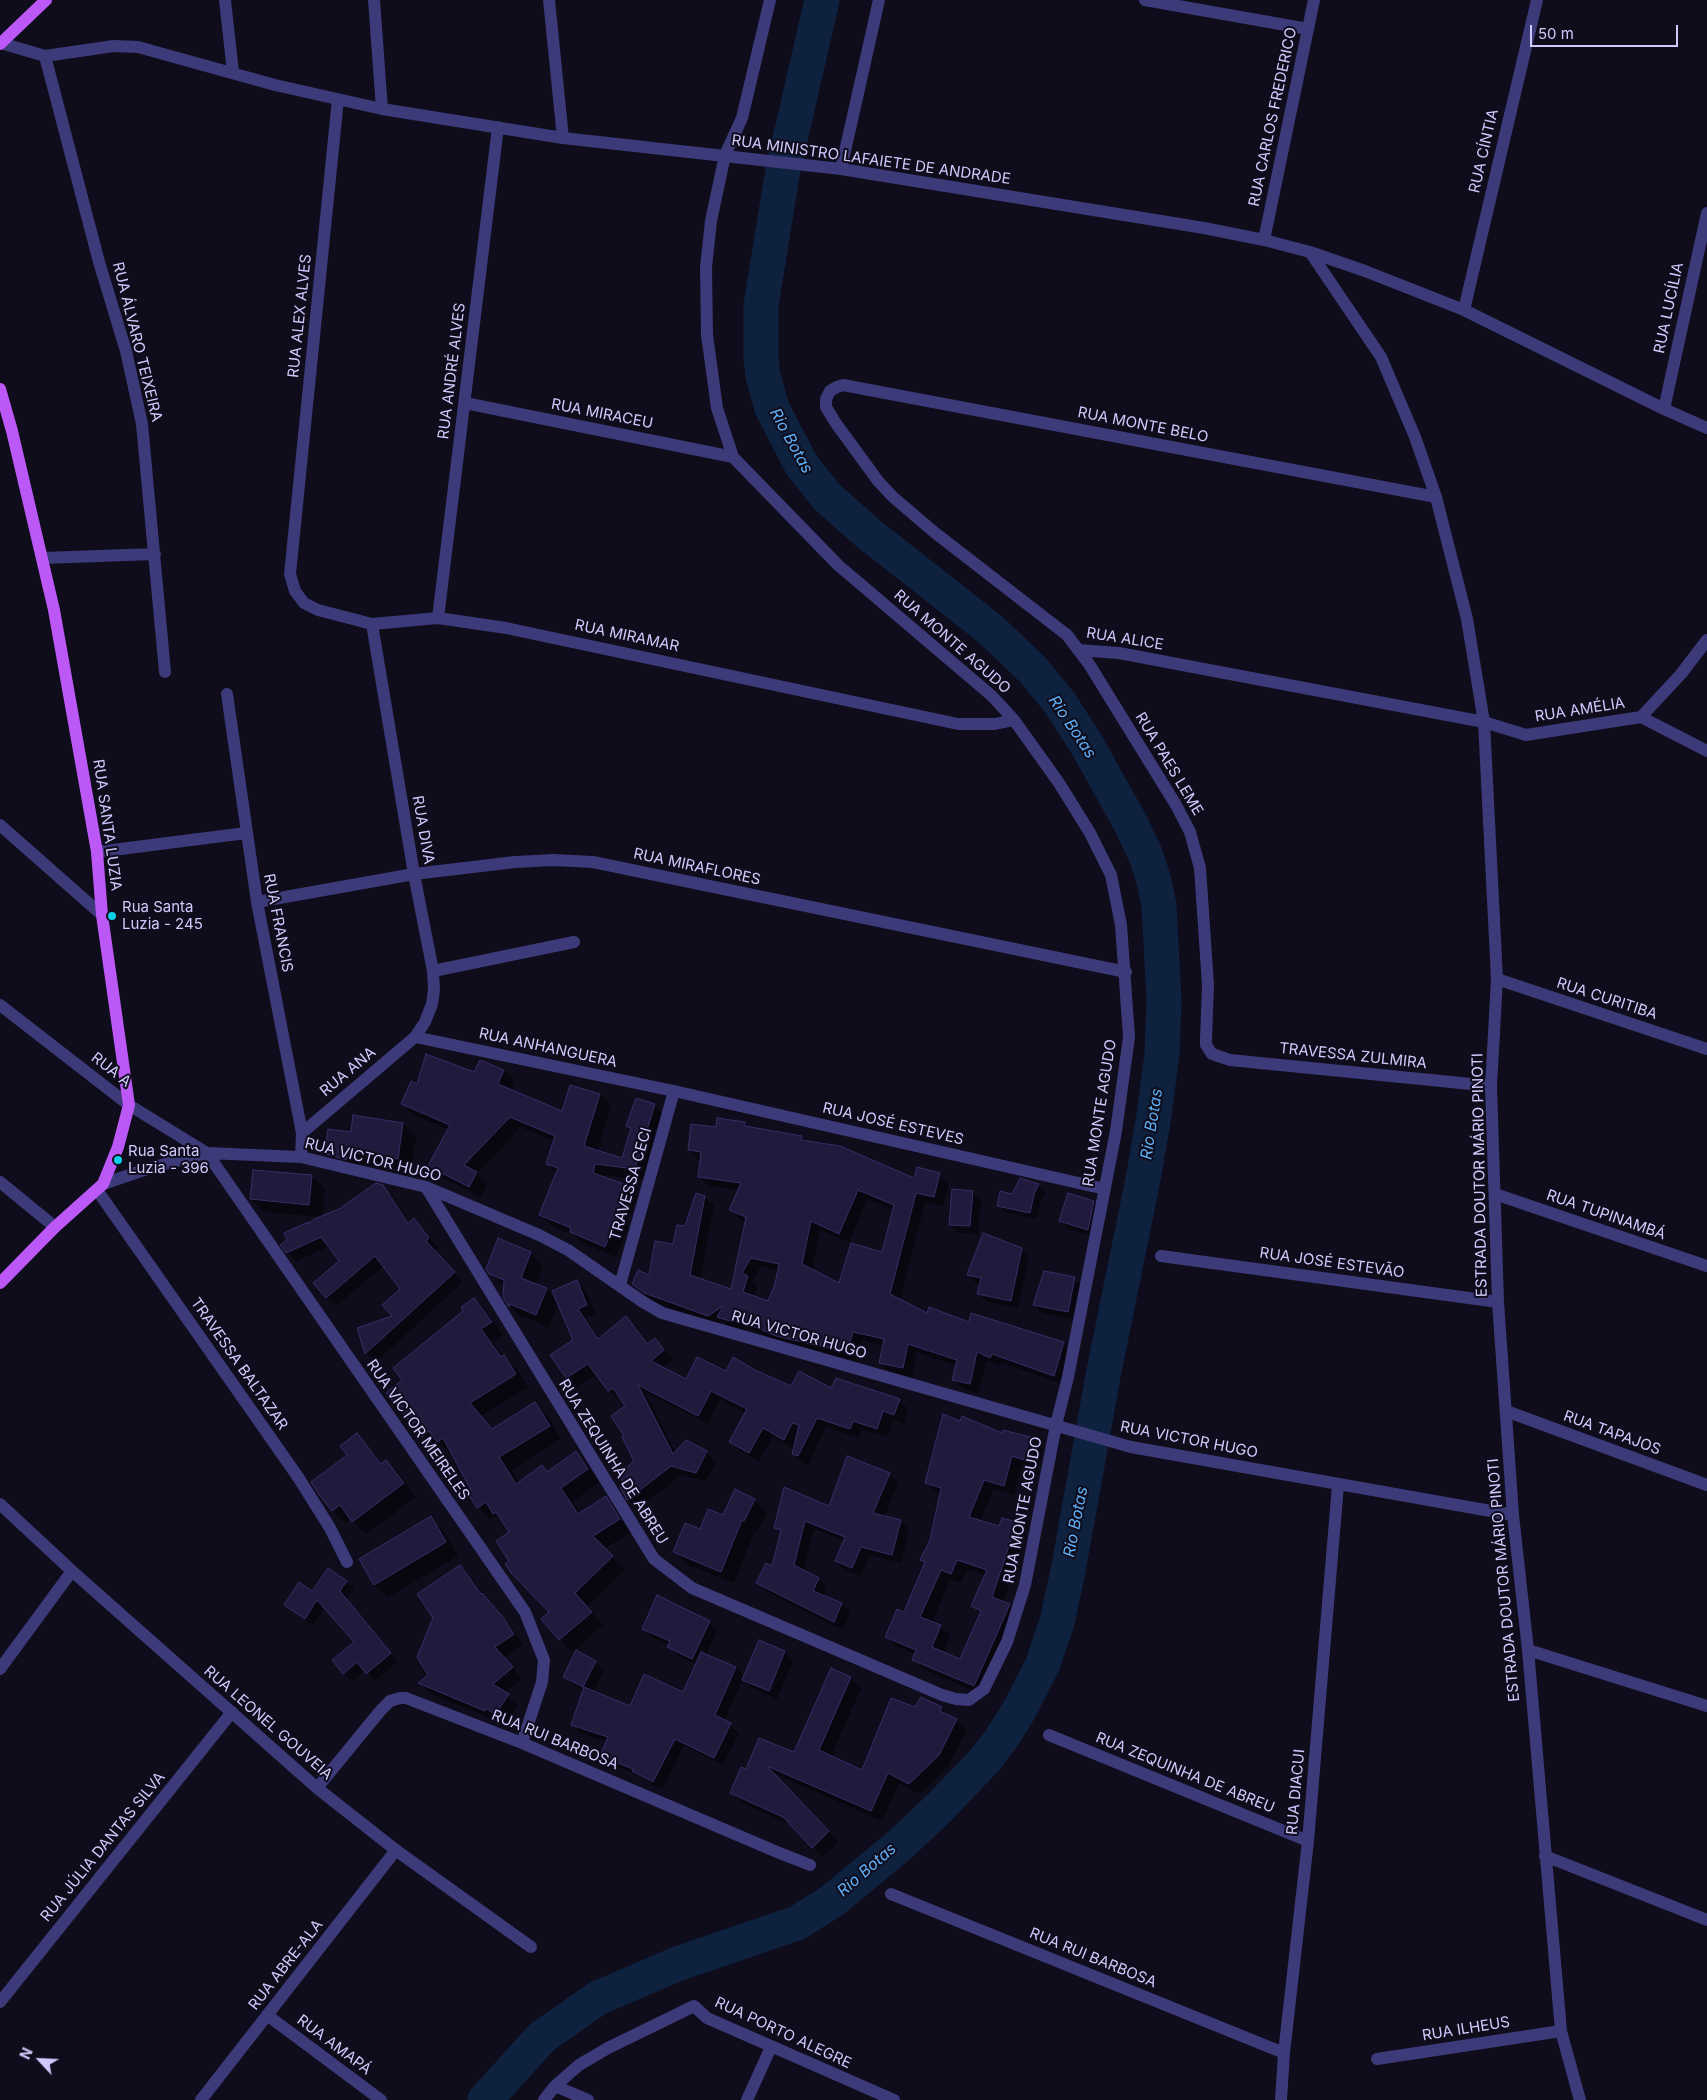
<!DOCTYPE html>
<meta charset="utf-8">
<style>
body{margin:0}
#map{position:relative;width:1707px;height:2100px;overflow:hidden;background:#0f0c1c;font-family:Inter,sans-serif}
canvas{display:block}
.north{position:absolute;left:15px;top:2035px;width:50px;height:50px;-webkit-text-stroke:4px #0f0c1c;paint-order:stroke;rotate:295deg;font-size:14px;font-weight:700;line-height:20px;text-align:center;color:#d0cafc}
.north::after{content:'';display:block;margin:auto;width:18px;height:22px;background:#d0cafc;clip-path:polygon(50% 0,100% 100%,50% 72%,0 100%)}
.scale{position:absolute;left:1530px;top:25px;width:148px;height:22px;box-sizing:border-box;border:2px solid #d0cafc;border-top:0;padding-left:6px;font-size:15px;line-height:18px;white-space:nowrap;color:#d0cafc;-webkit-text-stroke:4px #0f0c1c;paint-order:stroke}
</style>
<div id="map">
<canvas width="1707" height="2100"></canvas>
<div class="north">N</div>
<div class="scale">50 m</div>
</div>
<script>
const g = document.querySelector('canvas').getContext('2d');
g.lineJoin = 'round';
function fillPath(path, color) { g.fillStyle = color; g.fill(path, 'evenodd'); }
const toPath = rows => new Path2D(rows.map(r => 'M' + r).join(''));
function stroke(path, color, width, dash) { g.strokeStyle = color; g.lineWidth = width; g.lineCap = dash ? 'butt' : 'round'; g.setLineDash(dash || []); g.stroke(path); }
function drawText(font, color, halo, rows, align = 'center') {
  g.font = font + ' Inter,sans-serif'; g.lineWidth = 4; g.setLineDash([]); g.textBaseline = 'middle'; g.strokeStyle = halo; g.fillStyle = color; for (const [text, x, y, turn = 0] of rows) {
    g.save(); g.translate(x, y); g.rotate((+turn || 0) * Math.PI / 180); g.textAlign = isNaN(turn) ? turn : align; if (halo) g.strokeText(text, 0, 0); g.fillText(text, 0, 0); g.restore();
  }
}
fillPath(toPath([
 [480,1061,504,1071,515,1082,511,1090,563,1113,600,1095,611,1106,597,1152,622,1159,631,1130,627,1126,654,1105,665,1116,645,1180,605,1175,605,1179,626,1186,637,1197,625,1225,628,1228,616,1257,582,1243,573,1234,552,1226,541,1215,557,1174,548,1164,554,1141,521,1127,477,1174,487,1184,481,1197,441,1177,430,1166,449,1130,414,1115,403,1104,418,1085,475,1074],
 [745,1123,750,1128,801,1137,806,1142,915,1180,939,1174,949,1184,943,1206,925,1202,900,1300,928,1315,1063,1343,1073,1353,1064,1385,1001,1362,1000,1366,986,1361,979,1393,963,1389,954,1379,957,1366,917,1352,912,1377,890,1372,880,1362,884,1346,862,1340,857,1361,787,1345,744,1326,742,1331,728,1326,723,1321,718,1325,655,1302,643,1294,633,1284,650,1277,674,1246,705,1197,714,1206,700,1280,732,1290,746,1222,740,1219,731,1210,739,1190,709,1186,699,1177,701,1160,698,1160,689,1150,717,1128],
 [867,1199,894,1210,882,1253,839,1284,812,1270,820,1230,849,1242],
 [761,1266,779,1271,776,1284,768,1302,754,1297,757,1287,752,1281],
 [403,1124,416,1137,410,1171,360,1164,359,1172,339,1167,326,1154,352,1133],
 [312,1176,325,1189,322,1217,264,1212,251,1199],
 [1020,1179,1038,1185,1045,1192,1041,1201,1037,1219,1005,1212,998,1205,1012,1195],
 [382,1186,392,1196,410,1223,414,1220,423,1229,438,1248,434,1251,463,1282,376,1362,367,1353,358,1329,394,1317,402,1289,384,1266,336,1306,327,1297,341,1262,330,1246,296,1261,287,1252,309,1225],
 [972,1192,981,1200,978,1234,959,1233,950,1224],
 [1093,1202,1102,1211,1097,1237,1069,1229,1061,1220],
 [498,1240,531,1253,543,1266,536,1285,546,1289,558,1301,577,1282,586,1291,596,1314,586,1319,600,1339,625,1318,648,1345,655,1340,673,1360,662,1368,687,1381,726,1373,755,1371,792,1387,832,1390,899,1400,908,1409,904,1424,893,1420,887,1437,862,1430,859,1438,826,1427,808,1465,803,1463,793,1454,794,1449,773,1436,759,1461,740,1451,731,1442,746,1413,720,1399,708,1424,645,1392,676,1453,706,1452,716,1462,706,1481,681,1475,638,1509,628,1499,621,1488,626,1485,636,1462,626,1437,626,1406,621,1398,618,1399,609,1390,597,1374,576,1387,567,1378,552,1355,574,1341,559,1303,549,1327,523,1316,522,1318,510,1306,504,1296,505,1287,490,1273],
 [1021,1249,1029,1257,1018,1308,986,1301,978,1293,980,1284,976,1283,968,1275],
 [1074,1278,1083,1287,1076,1320,1043,1313,1034,1305],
 [474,1299,487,1312,503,1335,493,1343,503,1357,517,1369,528,1387,482,1416,493,1430,535,1404,548,1417,561,1439,511,1470,519,1483,542,1466,548,1473,576,1453,588,1466,600,1482,573,1501,581,1514,606,1498,618,1510,631,1532,604,1549,624,1569,587,1607,603,1625,572,1652,542,1619,551,1612,511,1562,510,1532,506,1525,497,1516,490,1520,478,1507,468,1493,472,1490,452,1453,451,1454,441,1444,436,1449,388,1393,404,1380],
 [357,1434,383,1464,386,1462,399,1474,416,1497,366,1534,351,1519,346,1523,333,1510],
 [1003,1435,1033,1439,1043,1449,1037,1470,1022,1465,1014,1495,993,1489,980,1522,1000,1528,1002,1519,1017,1523,1026,1533,1003,1603,1009,1605,1019,1615,984,1695,923,1669,913,1659,915,1654,896,1646,886,1636,905,1614,926,1564,922,1560,931,1540,941,1494,936,1493,926,1483],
 [967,1569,986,1575,973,1606,981,1614,961,1660,943,1653,950,1636,940,1626,932,1623,950,1579,961,1583],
 [889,1474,898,1482,884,1517,901,1521,909,1529,901,1563,870,1555,861,1576,845,1570,836,1561,845,1541,814,1529,803,1571,819,1579,827,1588,823,1596,841,1604,850,1612,843,1630,766,1591,758,1583,773,1567,782,1533,776,1527,830,1507],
 [736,1491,754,1500,767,1512,757,1533,754,1532,734,1583,687,1564,675,1552,700,1531,723,1517],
 [430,1518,443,1531,458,1556,388,1597,375,1584],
 [460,1566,512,1628,523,1645,504,1658,522,1678,504,1693,518,1706,506,1724,496,1718,495,1720,429,1693,420,1683,430,1676],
 [346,1582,354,1589,347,1599,397,1662,375,1681,365,1670,352,1681,344,1673,355,1642,325,1607,313,1626,286,1604],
 [709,1622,717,1631,706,1655,736,1668,745,1677,759,1642,785,1653,793,1661,777,1699,752,1688,743,1679,724,1721,739,1733,723,1765,684,1746,662,1790,638,1775,610,1764,601,1755,607,1742,581,1733,573,1724,584,1691,573,1685,564,1677,595,1662,604,1670,593,1692,631,1707,684,1693,697,1665,677,1655,669,1646,670,1645,652,1637,644,1628],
 [851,1678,861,1688,831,1757,863,1771,916,1709,941,1708,967,1730,949,1765,920,1794,899,1783,882,1821,773,1773,839,1842,823,1857,794,1826,742,1803,731,1793,747,1770,795,1754]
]), '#0007');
stroke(toPath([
 [485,2100,542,2037,598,1998,677,1964,797,1923,832,1901,901,1844,940,1807,985,1760,1001,1739,1017,1714,1042,1666,1057,1622,1068,1571,1103,1376,1144,1174,1154,1115,1162,1054,1164,1001,1159,905,1154,881,1146,856,1131,824,1087,745,1060,703,1033,670,990,629,869,534,827,497,801,464,772,408,763,376,761,358,761,305,783,170,822,0]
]), '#0e213e', 35);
const building = toPath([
 [426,1054,474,1072,480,1060,504,1070,498,1084,562,1111,570,1085,600,1094,584,1146,622,1158,631,1128,626,1126,636,1098,655,1104,635,1169,595,1164,593,1173,627,1185,615,1215,618,1216,605,1247,570,1232,571,1228,539,1215,558,1168,546,1164,555,1136,510,1117,464,1165,477,1172,469,1187,428,1166,450,1125,401,1104,411,1081,417,1084,426,1054],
 [353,1115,403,1123,398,1159,347,1152,346,1160,325,1154,328,1129,351,1132,353,1115],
 [717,1118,745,1122,745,1126,802,1136,801,1140,840,1146,914,1178,917,1167,940,1173,934,1197,916,1193,890,1294,927,1313,929,1307,969,1322,971,1313,1064,1342,1054,1376,992,1354,990,1358,977,1352,970,1384,952,1380,957,1360,908,1344,903,1368,879,1363,884,1339,853,1332,847,1352,776,1336,734,1318,733,1322,717,1317,723,1306,708,1316,644,1293,632,1284,638,1270,649,1275,655,1241,673,1244,677,1225,685,1226,696,1193,705,1196,690,1275,731,1289,746,1217,729,1210,741,1183,698,1177,701,1152,688,1150,691,1124,716,1127,717,1118],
 [858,1190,894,1205,882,1252,851,1243,839,1283,802,1264,811,1221,839,1234,858,1190],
 [751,1258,779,1264,775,1284,768,1301,743,1292,748,1276,742,1273,751,1258],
 [253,1170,312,1175,309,1205,250,1199,253,1170],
 [1020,1178,1039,1184,1034,1194,1030,1213,997,1206,1000,1191,1012,1194,1020,1178],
 [376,1183,383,1185,408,1223,414,1218,429,1238,426,1241,455,1272,365,1354,357,1328,392,1316,382,1305,400,1289,375,1256,326,1298,313,1283,339,1261,321,1237,286,1253,280,1245,287,1240,284,1233,308,1222,308,1224,314,1219,339,1209,376,1183],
 [952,1189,973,1191,970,1226,949,1225,952,1189],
 [1068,1193,1094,1201,1088,1230,1059,1221,1068,1193],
 [983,1233,1022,1248,1011,1301,977,1294,981,1278,967,1275,983,1233],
 [498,1238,531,1252,521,1278,547,1288,536,1315,510,1304,509,1307,503,1297,504,1280,489,1274,486,1269,498,1238],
 [1044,1271,1075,1277,1068,1312,1033,1305,1044,1271],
 [577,1280,587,1305,578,1309,598,1339,626,1316,647,1344,655,1338,664,1350,651,1361,686,1379,697,1357,726,1371,733,1357,755,1370,791,1386,799,1371,831,1388,836,1378,900,1399,894,1415,883,1411,877,1429,853,1421,850,1429,817,1418,798,1456,792,1454,799,1425,792,1423,784,1440,763,1428,749,1453,729,1442,747,1409,711,1391,698,1416,638,1385,673,1454,686,1440,707,1451,696,1473,671,1466,627,1500,620,1487,625,1484,617,1475,634,1461,622,1437,624,1436,611,1416,625,1406,613,1388,608,1391,588,1364,566,1378,550,1355,573,1340,552,1291,577,1280],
 [474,1298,492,1322,481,1329,501,1357,504,1355,516,1374,470,1403,492,1429,535,1402,550,1426,499,1457,516,1484,542,1465,547,1472,576,1451,588,1469,561,1488,578,1514,606,1496,620,1519,593,1536,613,1556,575,1593,592,1612,559,1640,541,1619,549,1612,511,1573,505,1564,509,1561,496,1541,509,1532,496,1512,493,1514,486,1502,477,1508,467,1492,471,1490,443,1438,437,1442,429,1431,422,1437,386,1393,402,1380,393,1368,463,1311,461,1307,474,1298],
 [943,1414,960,1421,962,1416,1002,1433,1003,1430,1034,1438,1028,1461,1012,1456,1004,1486,984,1480,969,1517,999,1526,1002,1518,1017,1522,992,1597,1010,1604,974,1686,912,1660,916,1650,885,1637,897,1609,904,1612,925,1562,920,1560,930,1540,941,1488,925,1483,943,1414],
 [957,1560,987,1570,971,1606,981,1611,960,1659,932,1647,941,1625,920,1617,941,1570,951,1574,957,1560],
 [357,1433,381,1464,386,1460,404,1483,352,1522,340,1505,332,1511,320,1496,311,1482,347,1455,340,1446,357,1433],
 [847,1456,890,1473,873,1513,901,1520,892,1555,861,1547,852,1568,835,1561,845,1537,805,1521,794,1565,819,1578,813,1591,842,1603,834,1622,756,1583,766,1563,772,1566,781,1530,774,1528,784,1487,829,1506,847,1456],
 [735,1489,755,1499,744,1521,742,1520,721,1572,673,1552,685,1523,700,1529,708,1509,723,1515,735,1489],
 [431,1516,446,1542,374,1585,359,1559,431,1516],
 [460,1565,481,1594,482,1593,502,1616,514,1634,495,1647,513,1667,493,1684,509,1694,495,1715,486,1708,485,1711,418,1683,428,1675,417,1657,433,1618,417,1594,460,1565],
 [328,1568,347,1581,340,1591,391,1653,366,1674,357,1662,343,1674,332,1660,354,1642,317,1600,305,1619,284,1605,299,1582,312,1591,328,1568],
 [657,1595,710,1621,692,1659,667,1647,670,1641,642,1629,657,1595],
 [759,1640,785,1651,769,1691,742,1680,759,1640],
 [576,1650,596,1661,583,1687,563,1677,576,1650],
 [701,1652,736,1667,715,1715,731,1723,714,1758,675,1739,653,1782,632,1771,633,1769,600,1756,608,1737,571,1725,584,1687,630,1706,644,1674,683,1692,701,1652],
 [831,1668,851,1677,819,1750,862,1770,891,1698,915,1707,921,1697,942,1707,940,1711,957,1719,939,1755,909,1784,888,1773,871,1811,767,1766,829,1831,812,1848,783,1817,730,1793,741,1767,746,1769,759,1738,794,1752,831,1668]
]);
fillPath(building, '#211a3c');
stroke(building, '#382d67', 1);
stroke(toPath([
 [225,0,233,72],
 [374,0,382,109],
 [549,0,563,138],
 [1145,0,1308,29],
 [1,43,45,56,114,46,138,47,275,85,382,109,563,138,841,169,1204,228,1264,240,1310,252,1365,271,1464,310,1664,409,1707,428],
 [45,56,99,262,126,351,142,424,165,672],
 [338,99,290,574,295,591,304,603,318,610,372,624,438,618,506,628,958,724,995,724,1014,720],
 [841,169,879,0],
 [1264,240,1314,0],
 [1310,252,1381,357,1415,437,1436,497,1467,619,1484,722,1497,979,1491,1086,1498,1302,1513,1515,1528,1650,1561,2031,1580,2100],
 [1464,310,1537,0],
 [465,403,733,457],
 [1664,409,1707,213],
 [1436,497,843,385,837,387,830,391,826,399,826,407,835,422,878,481,893,497,934,532,1067,635,1089,664,1176,805,1190,832,1200,868,1208,985,1206,1039,1206,1045,1212,1054,1230,1060,1491,1086],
 [43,558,155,554],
 [438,618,498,127],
 [1078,650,1119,653,1484,722,1526,735,1641,717,1681,674,1707,640],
 [227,694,257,902,302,1133,301,1157],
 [1641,717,1707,751],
 [0,825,102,915],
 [97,852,246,833],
 [257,902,414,874,515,862,553,860,593,862,1126,972],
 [433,971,574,942],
 [1497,979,1707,1049],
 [0,1005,129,1105,207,1153,525,1612,544,1660,542,1682,522,1743],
 [415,1037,674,1091,1105,1189],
 [302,1133,415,1037,425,1022,432,1004,434,990,433,971,414,874,372,624],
 [0,1182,55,1227],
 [103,1184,150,1168,207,1153,301,1157,426,1187,539,1235,568,1250,643,1302,662,1313,1131,1447,1513,1515],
 [426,1187,654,1559,692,1588,942,1695,956,1699,969,1700,984,1689,1007,1642,1025,1585,1056,1425,1068,1377,1116,1131,1129,1037,1121,925,1111,875,1090,833,1059,783,1014,720,992,696,838,565,733,457,717,408,707,335,706,267,711,221,725,155,742,118,770,0],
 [97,1190,298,1477,330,1528,347,1562],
 [1495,1194,1707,1266],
 [1161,1256,1498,1302],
 [620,1285,674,1091],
 [1506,1411,1707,1485],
 [0,1504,72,1571,317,1788,397,1851,531,1947],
 [1528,1650,1707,1706],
 [0,1669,72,1571],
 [1049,1735,1308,1841],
 [317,1788,381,1710,390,1701,400,1698,406,1698,522,1743,777,1852,810,1865],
 [1545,1856,1707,1920],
 [891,1894,1284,2053],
 [0,2002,232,1712],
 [267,2015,381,2100],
 [1377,2059,1561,2031],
 [555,2086,588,2100],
 [201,2100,396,1850],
 [544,2100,555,2086,579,2065,608,2048,694,2006,707,2018,894,2100],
 [747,2100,771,2047],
 [1281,2100,1284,2053,1308,1841,1338,1485]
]), '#3c3a79', 12);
stroke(toPath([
 [0,44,46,0],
 [0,389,12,431,54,610,97,852,102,915,129,1105,118,1147,103,1184,55,1227,0,1283]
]), '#bb58f6', 12);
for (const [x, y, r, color] of [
 [112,916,5,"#0dcfe6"],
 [118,1160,5,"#0dcfe6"]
]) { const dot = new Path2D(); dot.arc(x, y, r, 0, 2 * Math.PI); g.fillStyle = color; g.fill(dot); stroke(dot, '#0f0c1c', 2); }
drawText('15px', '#d0cafc', '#0f0c1c', [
 ["RUA CARLOS FREDERICO",1273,117,-78],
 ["RUA CÍNTIA",1484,151,-77],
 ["RUA MINISTRO LAFAIETE DE ANDRADE",871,160,8],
 ["RUA LUCÍLIA",1669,308,-78],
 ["RUA ALEX ALVES",300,316,-84],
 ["RUA ÁLVARO TEIXEIRA",137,342,76],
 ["RUA ANDRÉ ALVES",452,371,-83],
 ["RUA MIRACEU",602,414,11],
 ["RUA MONTE BELO",1143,425,11],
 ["RUA MIRAMAR",627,636,12],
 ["RUA ALICE",1125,639,9],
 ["RUA MONTE AGUDO",952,642,41],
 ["RUA AMÉLIA",1580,710,-9],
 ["RUA PAES LEME",1169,764,59],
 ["RUA SANTA LUZIA",107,825,82],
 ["RUA DIVA",423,830,80],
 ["RUA MIRAFLORES",697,867,12],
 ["RUA FRANCIS",278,923,79],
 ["RUA CURITIBA",1607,999,18],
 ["RUA ANHANGUERA",548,1048,12],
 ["TRAVESSA ZULMIRA",1353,1056,6],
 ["RUA A",111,1070,38],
 ["RUA ANA",348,1072,-40],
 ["RUA MONTE AGUDO",1100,1113,-81],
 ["RUA JOSÉ ESTEVES",893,1124,13],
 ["RUA VICTOR HUGO",373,1160,14],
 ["ESTRADA DOUTOR MÁRIO PINOTI",1480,1175,-91],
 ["TRAVESSA CECI",631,1184,-74],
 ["RUA TUPINAMBÁ",1606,1215,19],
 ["RUA JOSÉ ESTEVÃO",1332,1263,8],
 ["RUA VICTOR HUGO",799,1335,16],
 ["TRAVESSA BALTAZAR",239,1364,55],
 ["RUA VICTOR MEIRELES",418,1430,55],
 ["RUA TAPAJOS",1612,1433,20],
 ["RUA VICTOR HUGO",1189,1440,11],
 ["RUA ZEQUINHA DE ABREU",613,1462,58],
 ["RUA MONTE AGUDO",1023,1510,-79],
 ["ESTRADA DOUTOR MÁRIO PINOTI",1504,1580,-95],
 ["RUA LEONEL GOUVEIA",268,1723,41],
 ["RUA RUI BARBOSA",555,1740,22],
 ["RUA ZEQUINHA DE ABREU",1185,1773,22],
 ["RUA DIACUI",1296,1792,-85],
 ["RUA JÚLIA DANTAS SILVA",103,1847,-51],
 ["RUA RUI BARBOSA",1093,1958,22],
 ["RUA ABRE-ALA",286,1965,-52],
 ["RUA ILHEUS",1466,2029,-9],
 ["RUA PORTO ALEGRE",783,2033,25],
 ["RUA AMAPÁ",334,2045,37]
]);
drawText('15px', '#d0cafc', '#0f0c1c', [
 ["Rua Santa",122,907],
 ["Luzia - 245",122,924],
 ["Rua Santa",128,1151],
 ["Luzia - 396",128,1168]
], 'left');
drawText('italic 16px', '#5eaff6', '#0f0c1c', [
 ["Rio Botas",791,441,61],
 ["Rio Botas",1072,727,56],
 ["Rio Botas",1152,1124,-81],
 ["Rio Botas",1076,1522,-79],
 ["Rio Botas",867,1870,-41]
]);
</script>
